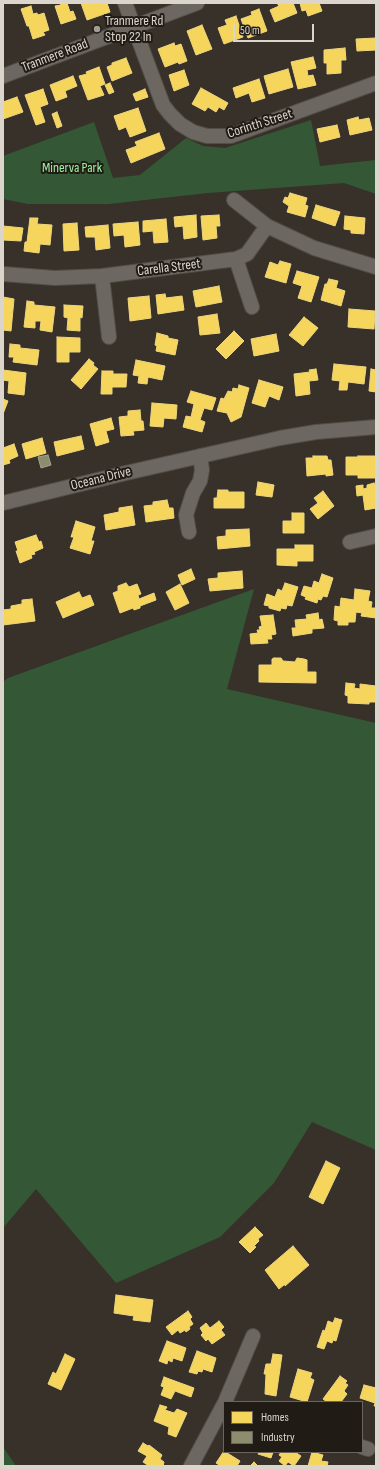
<!DOCTYPE html>
<style>
body{margin:0}
#map{position:relative;width:379px;height:1469px;overflow:hidden;background:#373129;font-family:"Sofia Sans Condensed",sans-serif}
canvas{display:block}
.frame{position:absolute;inset:0;border:4px solid #dcd5cc;pointer-events:none}
.legend{position:absolute;left:223px;top:1401px;width:140px;height:52px;box-sizing:border-box;background:#201b14;border:1px solid #6b655e;margin:0;padding:5px 7px;list-style:none;font-size:12px;color:#dcd5cc}
.legend li{display:flex;align-items:center;gap:8px;height:20px}
.legend b{width:20px;border:1px solid #6b655e}
.scale{position:absolute;left:233px;top:24px;width:81px;height:18px;box-sizing:border-box;border:2px solid #dcd5cc;border-top:0;padding-left:5px;font-size:12px;line-height:14px;white-space:nowrap;color:#dcd5cc;-webkit-text-stroke:3px #201b14;paint-order:stroke}
</style>
<div id="map">
<canvas width="379" height="1469"></canvas>
<div class="frame"></div>
<ul class="legend">
<li><b style="height:11px;background:#f6d55c"></b>Homes</li>
<li><b style="height:11px;background:#8c8c6e"></b>Industry</li>
</ul>
<div class="scale">50 m</div>
</div>
<script>
const g = document.querySelector('canvas').getContext('2d');
g.lineJoin = 'round';
function fillPath(path, color) { g.fillStyle = color; g.fill(path, 'evenodd'); }
const toPath = rows => new Path2D(rows.map(r => 'M' + r).join(''));
function stroke(path, color, width, dash) { g.strokeStyle = color; g.lineWidth = width; g.lineCap = dash ? 'butt' : 'round'; g.setLineDash(dash || []); g.stroke(path); }
function drawText(font, color, halo, rows, align = 'center') {
  g.font = font + ' "Sofia Sans Condensed",sans-serif'; g.lineWidth = 4; g.setLineDash([]); g.textBaseline = 'middle'; g.strokeStyle = halo; g.fillStyle = color; for (const [text, x, y, turn = 0] of rows) {
    g.save(); g.translate(x, y); g.rotate((+turn || 0) * Math.PI / 180); g.textAlign = isNaN(turn) ? turn : align; if (halo) g.strokeText(text, 0, 0); g.fillText(text, 0, 0); g.restore();
  }
}
fillPath(toPath([
 [311,120,320,166,376,160,376,194,344,183,208,193,109,204,28,204,3,199,3,156,94,122,113,178,140,175,186,138,203,146,225,148],
 [254,589,227,689,376,723,376,1150,312,1122,274,1183,220,1237,116,1283,36,1189,3,1228,3,682,8,678],
 [3,1447,16,1466,3,1466]
]), '#345835');
const homes = toPath([
 [60,3,67,3,70,12,73,11,76,19,61,24,55,6,61,5,60,3],
 [81,3,107,3,110,12,87,20,81,3],
 [277,3,293,3,297,13,275,22,270,10,279,6,277,3],
 [300,3,319,3,322,11,308,16,306,10,302,11,300,3],
 [31,6,33,14,37,13,38,15,44,13,49,30,43,32,45,35,33,39,29,26,27,26,21,9,31,6],
 [259,9,267,31,248,38,241,19,252,15,251,12,259,9],
 [236,16,243,37,224,44,218,28,227,25,225,20,236,16],
 [202,25,212,49,196,55,187,31,202,25],
 [376,38,376,50,357,51,356,39,376,38],
 [174,43,175,46,181,44,187,61,179,64,178,62,165,67,158,49,174,43],
 [345,48,346,60,341,60,341,73,327,74,327,63,324,63,324,50,345,48],
 [313,57,316,68,307,70,308,76,313,75,316,85,298,89,291,62,313,57],
 [126,58,132,73,112,81,107,67,112,65,112,63,126,58],
 [99,67,105,84,100,86,104,95,88,100,79,76,87,74,86,72,99,67],
 [288,69,293,87,269,94,264,76,288,69],
 [184,70,189,85,174,91,169,75,184,70],
 [73,76,77,86,65,91,67,97,56,101,50,85,73,76],
 [259,79,265,98,252,102,249,93,236,98,233,88,259,79],
 [110,83,114,92,109,94,105,85,110,83],
 [201,88,228,103,224,110,219,107,216,112,208,107,205,111,192,104,201,88],
 [43,89,48,104,40,107,45,122,36,125,25,95,43,89],
 [145,89,148,97,136,101,133,94,145,89],
 [17,97,23,112,3,119,3,102,17,97],
 [138,108,146,131,130,137,126,127,119,130,114,116,138,108],
 [57,112,62,126,57,128,52,114,57,112],
 [358,117,359,120,369,118,372,130,350,135,347,120,358,117],
 [337,125,340,137,320,142,317,129,337,125],
 [159,133,165,149,131,163,126,150,137,146,135,142,159,133],
 [290,193,307,198,305,205,308,206,305,217,287,212,289,206,283,202,285,197,288,198,290,193],
 [316,205,340,212,335,226,312,218,316,205],
 [196,215,197,237,184,239,183,226,175,227,174,217,196,215],
 [219,215,220,226,216,226,217,238,203,240,201,216,219,215],
 [345,216,365,218,364,234,351,233,351,230,344,229,345,216],
 [30,218,38,218,37,224,52,225,50,245,40,244,39,253,24,251,25,242,27,242,30,218],
 [166,219,168,242,154,243,153,231,143,232,143,221,166,219],
 [138,222,140,245,125,247,124,235,114,236,113,224,138,222],
 [77,223,79,250,64,251,63,224,77,223],
 [108,225,110,248,96,250,95,237,86,237,85,227,108,225],
 [3,226,23,228,21,241,3,240,3,226],
 [280,261,291,264,286,283,265,277,270,262,278,265,280,261],
 [297,271,319,277,311,302,298,298,302,286,293,283,297,271],
 [329,279,338,281,336,288,345,291,341,306,321,300,325,284,327,284,329,279],
 [219,286,222,302,196,307,193,291,219,286],
 [165,294,166,298,182,296,184,310,158,314,156,295,165,294],
 [149,296,151,318,130,321,128,298,149,296],
 [3,297,14,299,11,331,3,330,3,297],
 [27,301,34,302,34,305,55,307,52,332,40,330,41,321,35,321,35,328,24,327,27,301],
 [64,305,83,306,82,318,80,317,80,331,67,330,68,318,64,317,64,305],
 [349,309,375,311,374,329,348,327,349,309],
 [217,314,220,333,200,335,198,317,217,314],
 [304,317,318,328,303,346,289,335,304,317],
 [234,331,244,341,226,359,216,349,234,331],
 [157,333,168,336,168,338,178,340,175,355,156,351,157,346,155,345,157,333],
 [276,334,279,351,254,356,251,339,276,334],
 [57,337,80,338,80,352,69,352,69,362,57,362,57,337],
 [10,344,20,345,20,348,39,350,37,365,13,362,14,357,9,357,10,344],
 [89,359,94,363,93,365,98,369,81,389,71,380,89,359],
 [136,360,165,366,162,380,148,377,147,384,138,383,139,376,133,375,136,360],
 [334,364,366,367,364,384,348,382,347,390,339,390,340,381,332,380,334,364],
 [316,369,318,380,309,381,310,394,296,396,294,374,310,372,309,370,316,369],
 [371,369,376,370,376,392,369,391,371,369],
 [3,370,26,373,24,395,8,393,9,381,3,380,3,370],
 [102,371,113,371,113,374,127,374,126,387,112,387,112,394,101,394,102,371],
 [259,380,283,387,279,400,269,396,265,407,252,403,259,380],
 [239,385,249,388,241,417,231,422,227,413,217,411,221,398,224,399,228,391,232,392,233,388,238,389,239,385],
 [191,391,216,398,212,410,204,408,200,420,205,422,202,432,183,427,186,416,191,417,194,404,187,402,191,391],
 [3,399,8,401,3,414,3,399],
 [152,403,177,405,176,419,164,418,163,427,150,426,152,403],
 [140,410,141,421,143,421,144,430,133,431,134,435,121,436,119,417,128,416,128,411,140,410],
 [111,418,114,429,106,431,109,442,96,446,90,424,111,418],
 [81,436,84,449,57,456,54,442,81,436],
 [42,438,46,453,26,459,22,444,42,438],
 [14,444,18,456,9,460,10,463,3,465,3,448,14,444],
 [313,456,327,456,328,460,331,460,333,475,326,476,326,474,307,476,306,458,313,458,313,456],
 [358,456,376,456,376,478,358,478,358,475,346,475,346,457,358,457,358,456],
 [258,482,274,485,272,497,256,495,258,482],
 [374,483,376,488,376,508,365,510,363,495,357,496,356,486,363,485,363,489,367,488,367,485,374,483],
 [218,490,228,490,228,492,244,492,244,508,214,508,214,498,217,498,218,490],
 [323,491,334,506,318,519,310,509,318,503,314,498,323,491],
 [167,500,169,508,173,508,174,518,146,522,144,506,153,505,153,502,167,500],
 [132,506,135,525,106,530,104,515,119,512,119,508,132,506],
 [292,513,304,513,304,533,283,533,283,521,292,521,292,513],
 [76,521,95,527,91,541,94,541,90,554,70,548,74,537,71,537,76,521],
 [249,529,250,546,218,549,217,537,226,536,226,530,249,529],
 [36,535,39,542,41,541,43,548,34,552,35,554,31,555,32,558,20,563,16,551,18,551,15,542,36,535],
 [295,545,313,545,313,561,297,561,297,566,277,565,277,549,295,549,295,545],
 [191,569,195,579,182,585,178,575,191,569],
 [242,571,243,588,210,591,208,579,218,578,218,573,242,571],
 [322,574,333,578,327,597,323,596,321,600,318,599,317,603,305,599,306,597,301,595,304,586,312,588,314,581,319,583,322,574],
 [126,583,129,587,137,584,141,594,138,595,139,599,154,593,156,600,140,606,140,608,134,610,133,608,120,613,113,593,118,591,118,586,126,583],
 [285,583,298,587,292,606,287,605,286,609,281,608,280,611,269,608,269,606,264,605,267,594,275,597,278,589,282,591,285,583],
 [180,584,189,603,175,610,166,592,180,584],
 [355,589,370,591,368,601,372,602,371,608,376,608,376,618,361,616,362,613,356,612,355,622,348,622,348,625,338,625,338,621,334,620,335,606,340,607,341,598,354,600,355,589],
 [79,592,82,598,90,595,94,605,63,618,56,602,79,592],
 [32,599,35,621,3,625,3,610,11,609,11,606,22,604,22,600,32,599],
 [318,613,319,620,322,619,324,628,312,629,312,633,293,636,292,628,296,628,295,620,307,619,306,615,318,613],
 [273,615,276,634,271,635,272,639,267,639,268,643,251,644,250,634,258,633,257,630,260,630,259,627,262,626,260,616,273,615],
 [274,658,281,658,283,661,295,662,297,658,304,659,307,660,307,672,316,672,316,683,259,682,259,665,272,665,272,659,274,658],
 [346,683,355,684,354,688,360,689,360,684,376,686,376,702,369,702,369,704,348,703,348,696,345,695,346,683],
 [326,1161,340,1168,323,1204,309,1197,326,1161],
 [255,1227,263,1235,258,1239,259,1241,254,1246,256,1247,250,1253,239,1242,255,1227],
 [293,1246,309,1265,285,1286,285,1284,279,1289,265,1270,293,1246],
 [116,1295,153,1300,150,1322,133,1320,134,1316,114,1313,116,1295],
 [188,1311,192,1317,190,1319,193,1324,189,1327,190,1329,186,1332,185,1330,180,1333,178,1330,172,1335,166,1327,188,1311],
 [335,1318,342,1320,336,1341,333,1340,332,1343,327,1341,324,1349,317,1347,323,1330,325,1331,328,1321,333,1323,335,1318],
 [219,1321,224,1327,221,1330,225,1335,212,1344,208,1339,206,1341,201,1335,203,1333,200,1328,206,1323,210,1328,219,1321],
 [167,1341,186,1348,182,1361,173,1358,172,1362,168,1360,167,1364,159,1361,167,1341],
 [197,1351,216,1358,212,1372,203,1369,202,1372,198,1371,197,1374,189,1372,197,1351],
 [65,1354,75,1359,61,1390,48,1384,53,1372,56,1374,65,1354],
 [273,1354,282,1355,276,1396,265,1394,266,1374,264,1374,266,1364,271,1364,273,1354],
 [298,1369,312,1373,310,1378,314,1380,307,1402,290,1397,298,1369],
 [340,1376,347,1381,345,1383,348,1385,344,1391,347,1394,341,1402,327,1402,323,1399,340,1376],
 [164,1377,194,1388,191,1397,175,1391,171,1399,161,1395,164,1387,161,1386,164,1377],
 [364,1385,376,1388,376,1406,374,1406,375,1403,360,1398,364,1385],
 [160,1405,167,1407,165,1410,174,1413,177,1409,187,1413,176,1437,168,1434,169,1427,154,1421,160,1405],
 [143,1443,148,1446,149,1445,162,1455,160,1459,164,1462,163,1466,149,1466,143,1462,147,1456,138,1451,143,1443],
 [224,1451,240,1461,237,1466,221,1466,216,1463,224,1451],
 [259,1452,273,1452,271,1458,258,1454,259,1452],
 [281,1452,295,1452,301,1456,294,1466,288,1462,285,1466,279,1461,282,1457,279,1455,281,1452],
 [312,1452,323,1455,321,1461,328,1462,327,1466,308,1466,312,1452],
 [254,1462,258,1466,250,1466,254,1462]
]);
fillPath(homes, '#f6d55c');
stroke(homes, '#eed57e', 1);
const industry = toPath([
 [48,455,51,465,41,468,38,457,48,455]
]);
fillPath(industry, '#8c8c6e');
stroke(industry, '#a4a28a', 1);
const minor = toPath([
 [125,3,163,105,170,114,180,124,193,132,207,136,231,136,376,83],
 [3,76,197,3],
 [234,200,267,226],
 [236,259,252,307],
 [3,274,55,278,102,276,236,259,247,254,267,226,314,248,376,267],
 [102,276,109,337],
 [3,503,126,473,280,438,316,432,376,427],
 [189,532,186,515,193,493,200,481,202,470,200,456],
 [350,542,376,536],
 [225,1402,253,1336],
 [362,1447,368,1449],
 [191,1466,224,1404]
]);
stroke(minor, '#534e47', 16);
stroke(minor, '#6c6760', 14);
for (const [x, y, r, color] of [
 [97,29,4,"#a29c93"]
]) { const dot = new Path2D(); dot.arc(x, y, r, 0, 2 * Math.PI); g.fillStyle = color; g.fill(dot); stroke(dot, '#201b14', 1.5); }
drawText('14px', '#dcd5cc', '#201b14', [
 ["Tranmere Rd",105,21],
 ["Stop 22 In",105,37]
], 'left');
drawText('14px', '#dcd5cc', '#201b14', [
 ["Tranmere Road",55,56,-21],
 ["Corinth Street",260,124,-18],
 ["Carella Street",169,268,-7],
 ["Oceana Drive",101,479,-14]
]);
drawText('14px', '#9df1a4', '#201b14', [
 ["Minerva Park",72,168]
]);
</script>
